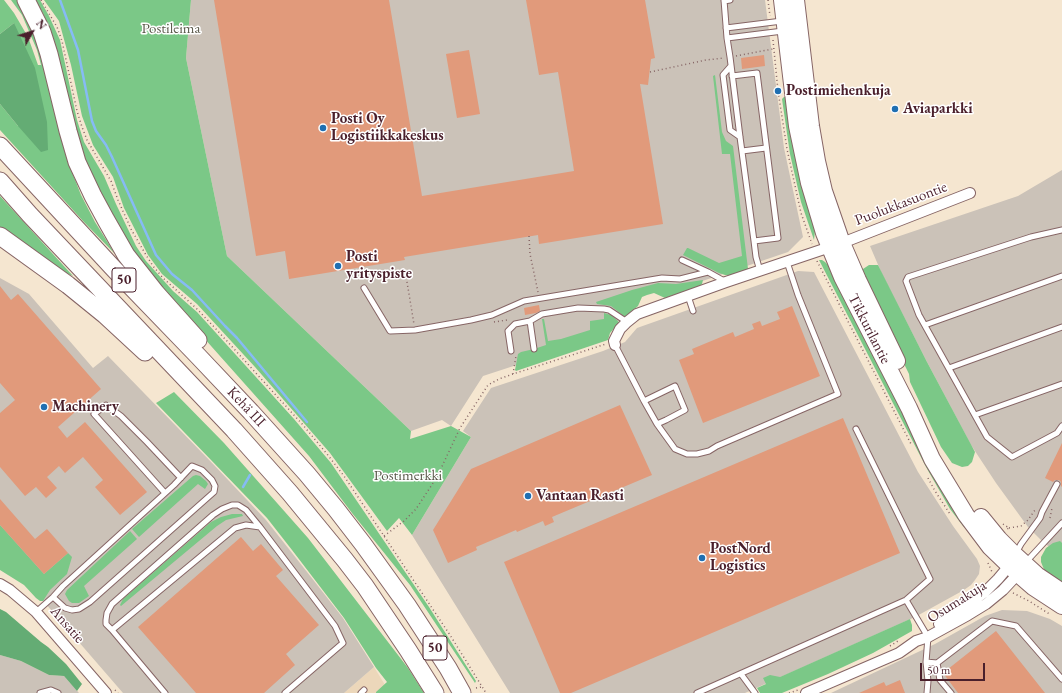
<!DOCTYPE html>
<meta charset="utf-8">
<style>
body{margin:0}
#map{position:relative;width:1062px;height:693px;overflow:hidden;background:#f5e6d0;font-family:"EB Garamond",serif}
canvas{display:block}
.north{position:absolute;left:12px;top:12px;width:40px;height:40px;-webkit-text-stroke:3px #fff;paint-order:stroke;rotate:51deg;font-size:11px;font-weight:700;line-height:16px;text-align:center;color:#4a1f2b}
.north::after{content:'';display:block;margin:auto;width:14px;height:18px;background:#4a1f2b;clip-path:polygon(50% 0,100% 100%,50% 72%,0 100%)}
.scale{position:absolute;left:920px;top:663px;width:65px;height:18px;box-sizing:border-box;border:2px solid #4a1f2b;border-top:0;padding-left:5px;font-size:12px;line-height:14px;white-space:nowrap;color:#4a1f2b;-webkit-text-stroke:3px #fff;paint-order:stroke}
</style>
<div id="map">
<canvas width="1062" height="693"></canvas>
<div class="north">N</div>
<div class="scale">50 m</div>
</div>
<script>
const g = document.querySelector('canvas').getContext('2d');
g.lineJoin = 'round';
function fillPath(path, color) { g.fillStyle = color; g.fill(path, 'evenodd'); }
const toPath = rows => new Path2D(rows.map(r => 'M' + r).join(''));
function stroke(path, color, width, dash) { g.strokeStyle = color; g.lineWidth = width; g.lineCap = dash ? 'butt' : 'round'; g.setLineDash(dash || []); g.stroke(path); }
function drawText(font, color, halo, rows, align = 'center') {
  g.font = font + ' "EB Garamond",serif'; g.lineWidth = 3; g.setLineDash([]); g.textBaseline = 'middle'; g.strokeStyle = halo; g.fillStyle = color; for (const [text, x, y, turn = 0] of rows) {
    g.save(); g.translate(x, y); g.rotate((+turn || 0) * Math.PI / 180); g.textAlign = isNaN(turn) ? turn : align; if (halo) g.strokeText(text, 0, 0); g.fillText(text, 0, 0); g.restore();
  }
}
fillPath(toPath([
 [374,667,390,693,344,693]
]), '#ecd7ba');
fillPath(toPath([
 [191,0,765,0,784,148,803,237,788,252,664,294,658,288,640,294,638,303,599,338,483,376,451,426,442,420,411,431,227,256,186,58],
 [1062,170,1062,557,1043,542,1028,527,996,483,971,445,927,362,882,274,870,246,1018,196],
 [798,271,814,272,918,472,953,526,977,559,980,566,979,574,975,580,971,585,964,590,915,617,745,693,510,693,412,535,471,437,463,431,491,388,603,351,625,342,637,328],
 [0,278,29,294,93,368,108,356,214,465,266,520,311,577,343,618,374,667,344,693,123,693,0,551],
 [1002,610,1027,611,1050,619,1062,626,1062,693,831,693,935,644,985,616],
 [0,655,21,661,49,675,64,676,79,693,0,693]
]), '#cbc2b8');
fillPath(toPath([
 [0,0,4,0,14,13,28,37,38,65,41,65,37,50,22,15,11,0,19,0,37,32,67,159,81,195,95,222,115,254,83,221,0,130,0,104,18,126,14,23,0,34],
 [35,0,40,0,49,16,60,40,77,120,84,142,104,176,116,204,136,246,146,261,173,291,197,312,294,419,331,463,429,607,476,681,475,683,410,585,352,513,309,456,179,310,148,273,114,222,82,153,67,100,54,41,43,13],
 [44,0,191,0,186,58,227,256,411,431,410,439,451,426,471,437,412,535,399,518,387,531,330,453,255,367,197,304,162,274,148,255,124,208,113,177,93,145,82,116,71,65,59,21],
 [715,75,722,132,726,141,733,146,748,269,731,275,725,275,719,273,683,255,687,248,688,248,719,263,742,256,730,154,722,154,713,76],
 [784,97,787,97,805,189,807,205,815,231,814,240,801,202,790,154,782,99],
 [0,196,73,276,57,269,0,232],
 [819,260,822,260,825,262,832,269,969,530,968,531,963,526,950,509,926,467],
 [869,265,878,265,927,362,975,452,972,462,968,466,962,467,952,463,941,447,910,382,909,374,860,274,863,269],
 [703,280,702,284,700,286,665,298,654,293,647,295,642,297,638,306,626,316,625,317,611,306,597,304,596,302,632,290,658,283,676,284],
 [604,313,611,315,619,322,618,324,610,333,608,340,516,371,515,370,518,354,521,352,534,349,546,345,542,319,544,319,548,341,561,339,590,330,590,321,604,319],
 [174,392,224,443,308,538,408,668,424,693,376,693,376,692,387,682,376,668,344,618,292,550,267,518,156,403],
 [196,475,200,476,206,481,208,484,205,489,198,484,139,537,132,529,193,476],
 [232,514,242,514,243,516,226,520,217,526,121,606,120,605,123,599,211,522,221,517],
 [0,525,44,574,68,553,72,557,67,574,50,590,43,601,40,601,36,598,24,585,0,570],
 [130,531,137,539,84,586,89,596,79,603,72,603,69,601,65,594,67,590],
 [1060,541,1062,543,1062,583,1045,571,1043,567,1041,562,1041,557,1046,548,1053,543],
 [910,619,912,625,912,631,873,653,828,674,782,693,760,693,757,688,766,684,763,678,770,675,780,677]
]), '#7bc887');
fillPath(toPath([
 [14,23,35,68,47,122,48,150,41,152,18,126,0,104,0,34],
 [0,609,6,612,41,642,48,647,66,664,82,684,77,691,64,676,49,675,21,661,0,655]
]), '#64ac74');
stroke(toPath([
 [60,0,78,50,92,121,96,131,106,145,112,157,156,255,172,274,192,290,225,326,237,338,307,422],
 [243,487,250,475]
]), '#86bbf5', 2.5);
fillPath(toPath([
 [214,0,389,0,422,196,574,171,558,72,539,75,526,0,645,0,655,58,651,59,648,85,640,84,663,224,539,244,538,235,404,257,405,260,289,279,285,251,256,256],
 [469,50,480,114,457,118,446,54],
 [764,55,765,66,742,69,741,58],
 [0,286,11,300,18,294,101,389,58,427,67,438,85,422,147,492,120,515,95,487,103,480,83,457,65,473,59,466,47,477,57,488,46,498,36,487,25,496,0,467,0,413,15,400,0,383],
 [539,305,540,311,536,313,525,315,524,308],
 [792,306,820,376,703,423,679,360,694,354,692,349,733,332,735,337,754,329,752,324,760,321,762,326,780,319,777,312],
 [620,405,652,475,552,517,554,522,545,526,543,521,517,532,516,530,476,547,477,550,448,563,433,530,471,469],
 [843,418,900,553,571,693,560,693,504,562],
 [1062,443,1062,487,1061,486,1061,482,1059,480,1055,480,1053,482,1045,478],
 [0,499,35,539,47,529,68,553,44,574,0,525],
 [241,537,253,551,261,544,283,570,276,576,319,625,286,654,295,665,264,693,196,693,138,627],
 [996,631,1045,693,958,693,943,673],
 [900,680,905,693,859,693,884,682,886,686]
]), '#e19a7b');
const service = toPath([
 [724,0,727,38,730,57,740,137,754,241,756,257,760,271],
 [724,1,730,0],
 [726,28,782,21],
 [727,38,783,31],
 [730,67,723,75,730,130,740,137],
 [732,76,757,73,778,238,754,241],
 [742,151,766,148],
 [1062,230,1031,237,908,277,906,281,919,315,987,437,1012,457,1057,433,1062,426],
 [682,260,708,272,726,282],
 [364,288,390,331,415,330,471,320,492,315,524,301,662,278,680,279,708,272],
 [688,296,693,311],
 [530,321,534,349],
 [925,325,1062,276],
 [615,345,644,401,657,424,675,449,687,454,697,454,709,451,717,446,838,394,798,295,787,262],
 [511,351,508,331,515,324,530,321,542,314,578,308,604,309,609,310,627,322],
 [949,368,1062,327],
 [644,401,675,386,685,410,666,420,657,424],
 [975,415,1062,384],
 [165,493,94,414,106,405,121,416,147,442,181,478],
 [1016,553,1021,544,1040,518,1042,512,1057,484],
 [1026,562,1062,523],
 [906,600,928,637,926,662,928,681,927,693],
 [36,612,53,597,63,586,174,485,192,466,202,470,212,480,215,486,214,492,90,602,79,609,72,610,65,608,53,597],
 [112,630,106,624,106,620,107,613,112,604,213,515,222,509,232,505,238,505,246,510,260,527],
 [926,662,937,663,992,621,1016,626,1062,679],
 [937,663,940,680,951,693],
 [741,674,755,693],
 [40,693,51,690,58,693],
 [165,693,112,630,235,528,246,525,260,527,335,626,343,643,285,693],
 [361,693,364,690],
 [697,693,906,600,930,579,856,429]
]);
const minor = toPath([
 [615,345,614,341,620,329,627,322,637,314,726,282,842,243,970,193],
 [0,584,10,590,36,612,106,693],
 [939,624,957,613,985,592,998,579,1009,566,1012,561],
 [806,693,899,653,916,641,928,637,968,615,986,604,1003,590,1018,574,1021,570]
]);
const primary = toPath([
 [782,0,797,126,809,183,824,233,842,277,909,408,932,459,966,515,990,547,1018,574,1033,587,1062,606],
 [796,0,811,126,817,161,824,191,842,243,858,280,897,361],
 [981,517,999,539,1015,555,1037,575,1062,592]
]);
const trunk = toPath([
 [26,0,42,32,49,54,68,131,77,162,93,196,106,220,126,255,156,293,198,340],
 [0,146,114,269,198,356,251,412,307,474,336,509,363,544,407,605,448,668,462,693],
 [0,181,30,215,234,430,290,493,345,560,365,586,408,650,435,693],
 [0,236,68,285,105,315,145,352]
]);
stroke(service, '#866565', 7);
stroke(minor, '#866565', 12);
stroke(primary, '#866565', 18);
stroke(trunk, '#866565', 19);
stroke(toPath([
 [41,0,57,27,62,41,77,111,82,127,87,140,111,181,118,200,131,229,146,255,153,266,163,278,196,308,216,329,303,425,327,454,344,476,450,635,486,693],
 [768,0,770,16],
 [773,40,778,91,787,149,801,213,812,244],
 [736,56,773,49],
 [650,72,706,60,724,58],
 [529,236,530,254,538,292],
 [817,261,911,444],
 [405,270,414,324],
 [494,322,507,320,509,321],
 [513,374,516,356],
 [928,478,935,491,950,514],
 [1050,518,1052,508],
 [1003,524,1009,528,1007,529],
 [1009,528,1021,526,1028,520,1035,510],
 [384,536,404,521,416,509,437,477,460,428,488,385,499,379,513,374,606,344],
 [988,563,992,572],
 [1013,593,1029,601,1051,615],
 [890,646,898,641],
 [476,688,482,687],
 [115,690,118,693],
 [789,693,798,690]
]), '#866565', 1.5, [1, 3]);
stroke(service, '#fff', 5);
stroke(minor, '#fff', 10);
stroke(primary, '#fff', 16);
stroke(trunk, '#fff', 17);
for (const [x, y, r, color] of [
 [778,91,4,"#1f6fb2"],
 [895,109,4,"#1f6fb2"],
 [323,128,4,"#1f6fb2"],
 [338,266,4,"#1f6fb2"],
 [44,407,4,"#1f6fb2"],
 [528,496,4,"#1f6fb2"],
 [702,558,4,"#1f6fb2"]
]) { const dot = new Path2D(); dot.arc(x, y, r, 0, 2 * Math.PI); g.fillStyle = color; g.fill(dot); stroke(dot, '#fff', 1.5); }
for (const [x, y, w] of [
 [124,280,24],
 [435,648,24]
]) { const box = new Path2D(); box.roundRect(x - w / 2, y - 12, w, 24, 3); g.fillStyle = '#fff'; g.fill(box); stroke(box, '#4a1f2b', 1); }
drawText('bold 14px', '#4a1f2b', null, [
 ["50",124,280],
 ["50",435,648]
]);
drawText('15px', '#5b5a4b', '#fff', [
 ["Postileima",171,29],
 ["Postimerkki",408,476]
]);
drawText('bold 15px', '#4a1f2b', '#fff', [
 ["Postimiehenkuja",786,91],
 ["Aviaparkki",903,109],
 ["Posti Oy",331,119],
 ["Logistiikkakeskus",331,136],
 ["Posti",346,257],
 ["yrityspiste",346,274],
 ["Machinery",52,407],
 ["Vantaan Rasti",536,496],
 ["PostNord",710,549],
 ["Logistics",710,566]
], 'left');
drawText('15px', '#4a1f2b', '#fff', [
 ["Puolukkasuontie",901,204,-21],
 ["Tikkurilantie",869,329,63],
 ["Kehä III",246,407,47],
 ["Osumakuja",957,602,-32],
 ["Ansatie",67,625,49]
]);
</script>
